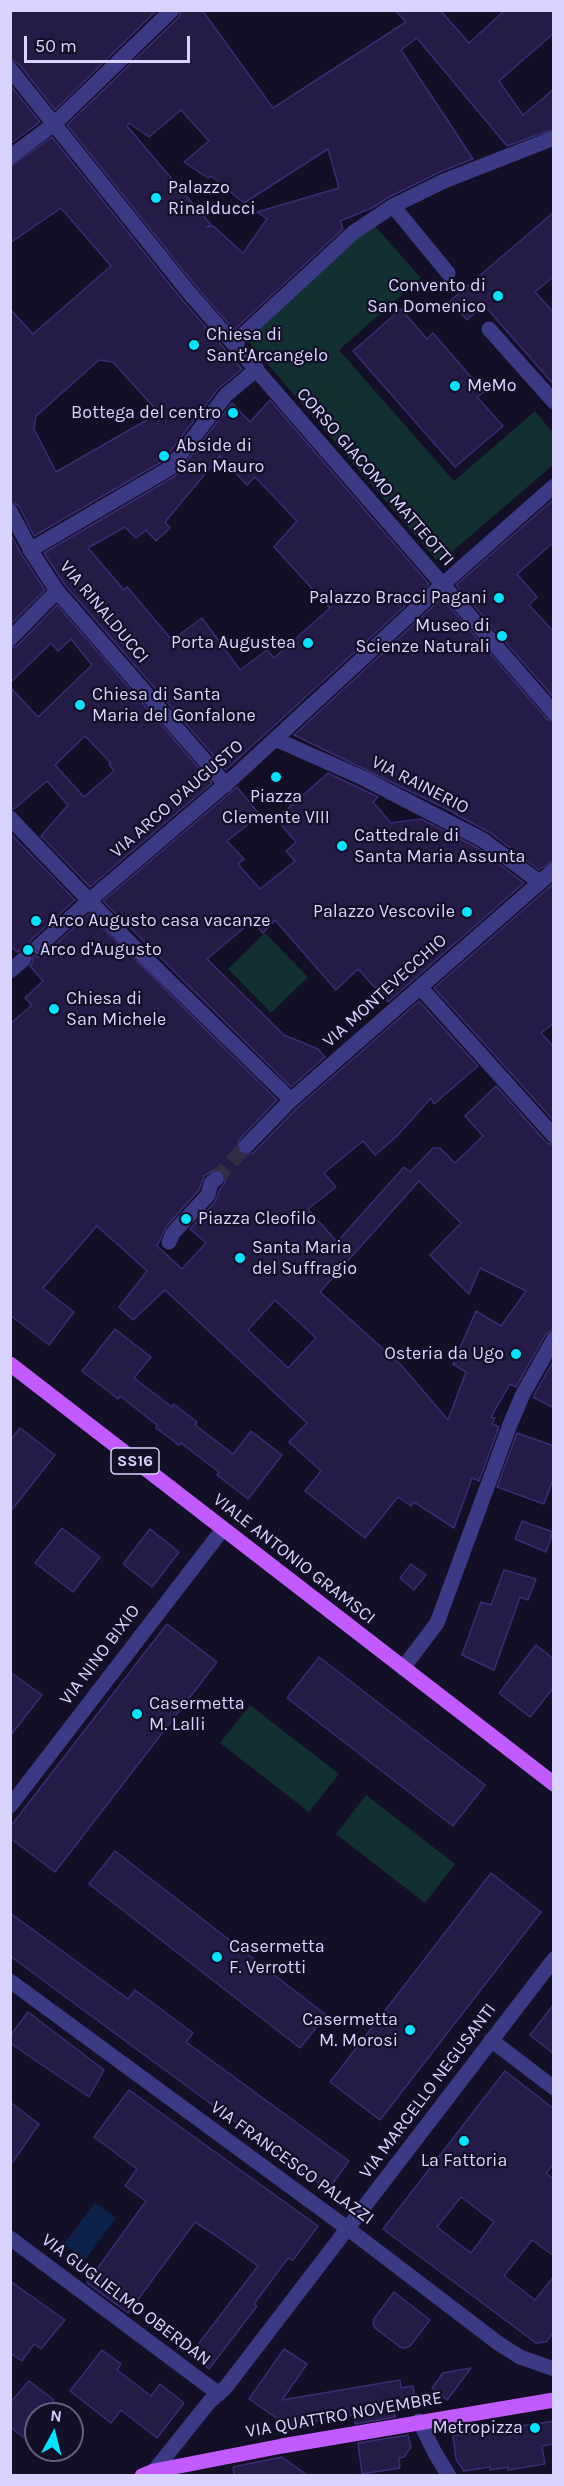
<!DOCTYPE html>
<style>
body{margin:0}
#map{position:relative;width:564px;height:2486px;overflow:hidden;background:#130f26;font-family:Karla,sans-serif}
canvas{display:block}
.frame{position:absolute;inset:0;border:12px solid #d9d4ff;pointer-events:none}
.north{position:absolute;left:24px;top:2402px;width:60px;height:60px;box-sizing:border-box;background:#130f26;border:2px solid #625e7d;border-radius:50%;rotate:7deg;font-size:16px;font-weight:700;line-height:24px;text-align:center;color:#d9d4ff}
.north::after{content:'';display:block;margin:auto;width:21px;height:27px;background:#00e5ff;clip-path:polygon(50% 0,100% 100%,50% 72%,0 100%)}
.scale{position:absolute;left:24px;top:36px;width:166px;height:27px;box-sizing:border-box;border:3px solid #d9d4ff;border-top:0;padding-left:8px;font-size:18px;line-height:21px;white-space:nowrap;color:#d9d4ff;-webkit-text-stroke:4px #130f26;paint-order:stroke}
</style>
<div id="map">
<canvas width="564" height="2486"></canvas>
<div class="frame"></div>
<div class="north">N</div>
<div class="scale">50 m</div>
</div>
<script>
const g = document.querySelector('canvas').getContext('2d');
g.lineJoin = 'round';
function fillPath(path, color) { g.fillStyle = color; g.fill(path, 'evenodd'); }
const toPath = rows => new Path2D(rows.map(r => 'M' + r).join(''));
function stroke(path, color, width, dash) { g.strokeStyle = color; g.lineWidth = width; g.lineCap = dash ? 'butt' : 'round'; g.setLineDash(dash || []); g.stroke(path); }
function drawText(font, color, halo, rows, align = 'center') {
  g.font = font + ' Karla,sans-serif'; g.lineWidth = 4.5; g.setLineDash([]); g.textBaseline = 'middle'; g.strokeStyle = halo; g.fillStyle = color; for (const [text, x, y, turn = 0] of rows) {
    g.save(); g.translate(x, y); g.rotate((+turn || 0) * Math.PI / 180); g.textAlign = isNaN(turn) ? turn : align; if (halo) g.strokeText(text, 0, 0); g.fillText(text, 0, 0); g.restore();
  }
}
fillPath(toPath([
 [375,226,421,278,339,350,454,481,535,411,553,433,553,465,439,563,247,340,360,236],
 [265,933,308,977,271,1013,228,969],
 [250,1705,339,1774,309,1812,220,1743],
 [366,1795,455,1864,425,1903,336,1834]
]), '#12302f');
fillPath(toPath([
 [95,2203,116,2218,85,2260,64,2244]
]), '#0c2248');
const building = toPath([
 [10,10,157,10,55,110,18,63,10,60,10,10],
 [181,10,202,10,273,108,406,22,395,10,440,10,469,43,505,10,554,10,554,33,499,81,523,115,554,89,554,129,507,146,417,38,401,50,473,159,440,172,389,197,372,208,340,221,343,229,234,330,194,284,67,125,179,17,181,10],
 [181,110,209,141,184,162,208,178,211,176,244,203,328,149,339,188,257,212,267,219,243,253,213,226,207,227,211,225,127,126,129,123,149,137,181,110],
 [10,85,40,122,10,144,10,85],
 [52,137,179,296,242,369,218,389,163,461,34,536,19,506,10,501,10,309,33,334,111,266,61,208,10,243,10,167,52,137],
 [99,360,113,362,159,413,56,472,34,429,36,416,99,360],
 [554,212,554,276,535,292,554,313,554,385,484,305,467,320,450,301,554,212],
 [401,309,427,339,433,333,484,392,477,397,503,426,455,467,353,351,401,309],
 [270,400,429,584,226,770,65,585,44,553,175,476,232,403,250,422,270,400],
 [220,456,247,485,255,477,297,521,274,547,330,608,274,658,267,650,240,670,202,618,172,640,127,587,124,590,88,548,125,527,136,538,146,530,156,541,170,528,165,522,220,456],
 [554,499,554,542,517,574,537,597,529,605,554,632,554,698,456,585,554,499],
 [10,533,22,555,45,590,10,625,10,533],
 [442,598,547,719,554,722,554,860,539,870,489,832,455,814,457,814,294,735,442,598],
 [57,605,212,783,90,887,41,836,68,805,47,781,14,809,10,809,10,687,38,717,92,665,71,639,58,651,51,643,10,683,10,648,17,646,57,605],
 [85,736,111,763,109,764,114,771,84,797,55,765,85,736],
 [328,773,378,797,373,802,391,823,421,819,478,848,524,883,388,1002,358,969,336,990,275,920,263,933,252,921,207,959,284,1035,318,1049,325,1057,291,1087,103,901,237,787,260,815,227,841,244,859,238,864,260,889,295,861,286,851,296,842,276,819,328,773],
 [10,833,75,900,31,940,29,945,30,951,23,949,17,952,10,945,10,833],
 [554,883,554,1023,541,1033,554,1047,554,1121,434,988,554,883],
 [89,914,277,1100,239,1140,237,1148,243,1155,253,1153,298,1107,419,1001,478,1066,434,1104,431,1098,397,1136,375,1155,363,1141,324,1173,336,1187,308,1209,337,1242,404,1167,410,1172,433,1148,440,1148,455,1163,483,1136,465,1116,496,1086,547,1143,554,1145,554,1329,546,1334,516,1387,510,1384,491,1417,495,1418,492,1424,499,1427,479,1481,472,1478,454,1528,414,1502,411,1506,398,1497,365,1538,305,1491,321,1471,289,1442,307,1423,165,1290,133,1320,119,1307,147,1271,97,1226,43,1288,74,1312,49,1345,10,1315,10,1024,32,1005,25,998,43,981,30,966,33,962,32,955,39,957,45,954,89,914],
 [214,1170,224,1173,225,1183,220,1189,215,1202,190,1229,206,1243,182,1269,157,1246,166,1227,199,1190,204,1176,214,1170],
 [419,1181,461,1223,430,1255,469,1294,480,1268,526,1291,501,1326,476,1311,453,1364,466,1372,448,1420,402,1366,320,1292,419,1181],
 [275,1300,316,1338,288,1368,248,1330,275,1300],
 [115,1329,151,1357,134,1378,172,1407,174,1404,197,1422,195,1425,233,1454,251,1431,282,1455,248,1499,217,1475,219,1472,181,1443,179,1445,156,1428,157,1425,120,1396,118,1399,82,1371,115,1329],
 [554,1360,554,1408,533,1397,554,1360],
 [20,1428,55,1455,10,1512,10,1441,20,1428],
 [517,1433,554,1446,554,1477,544,1504,497,1487,517,1433],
 [522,1521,553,1532,546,1552,515,1539,522,1521],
 [62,1528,100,1557,73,1592,35,1563,62,1528],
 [150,1529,179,1552,152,1587,123,1564,150,1529],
 [411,1564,426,1575,414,1590,400,1578,411,1564],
 [504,1570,536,1579,528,1600,520,1597,494,1670,462,1655,481,1602,491,1605,504,1570],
 [167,1624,217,1662,55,1872,10,1838,10,1827,167,1624],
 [536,1645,554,1659,554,1687,530,1717,499,1693,536,1645],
 [319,1657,485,1785,453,1826,287,1698,319,1657],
 [10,1672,42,1695,10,1736,10,1672],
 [115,1851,326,2015,300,2048,89,1884,115,1851],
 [491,1873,541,1912,380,2120,330,2082,491,1873],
 [10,1913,128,1999,135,1990,193,2033,186,2042,349,2161,328,2190,10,1956,10,1913],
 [554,2004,554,2054,530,2035,554,2004],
 [28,2012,104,2070,89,2097,10,2043,10,2036,28,2012],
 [505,2071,554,2109,554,2164,546,2173,554,2179,554,2256,532,2240,504,2276,535,2300,554,2276,554,2332,546,2342,536,2343,383,2229,505,2071],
 [461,2197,494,2222,471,2253,437,2227,461,2197],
 [129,2090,318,2226,293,2260,288,2258,254,2304,257,2306,209,2369,190,2355,258,2266,215,2235,195,2222,128,2313,87,2283,146,2201,125,2186,137,2169,94,2137,129,2090],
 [10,2102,39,2124,10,2166,10,2102],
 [10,2281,65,2320,41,2349,34,2344,22,2361,10,2353,10,2281],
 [394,2292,430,2320,410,2346,405,2348,400,2347,375,2328,373,2324,374,2319,394,2292],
 [284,2349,307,2364,282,2400,400,2380,401,2388,413,2386,416,2405,390,2409,396,2417,355,2424,354,2415,288,2426,249,2399,284,2349],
 [102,2350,121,2364,117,2370,151,2396,160,2384,184,2403,157,2438,121,2410,111,2423,70,2391,102,2350],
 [471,2368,447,2400,432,2388,443,2373,471,2368],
 [29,2381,54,2400,44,2414,36,2414,36,2425,26,2439,10,2427,10,2403,29,2381],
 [554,2421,554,2444,542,2446,545,2464,508,2470,508,2467,490,2470,490,2467,464,2471,456,2459,453,2436,554,2421],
 [408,2435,411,2447,404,2457,399,2458,400,2468,362,2474,358,2443,408,2435],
 [282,2457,307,2475,234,2475,233,2467,282,2457]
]);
fillPath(building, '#241b47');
stroke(building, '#3b2d73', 1.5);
stroke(toPath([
 [216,1179,246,1146]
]), '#312d47', 15, [15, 8]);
stroke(toPath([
 [10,69,187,290,554,713],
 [10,157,54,124,172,10],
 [393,206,448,273],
 [489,329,554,402],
 [234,343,354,232,393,206,444,181,554,138],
 [10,511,33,554,57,591,226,785],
 [30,550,170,468,226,395,257,369],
 [10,639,57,591],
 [275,739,363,778,483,840,538,881],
 [10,818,124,937,291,1100],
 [38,947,90,900,234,777,442,585,554,486],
 [10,971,24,959],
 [420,987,554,1136],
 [246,1146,291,1100,554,870],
 [169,1242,173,1233,208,1195,211,1183,216,1179],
 [403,1668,437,1623,511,1422,523,1394,554,1339],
 [10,1806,223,1529],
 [10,1981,347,2228,498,2343,520,2357,554,2369],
 [491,2040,554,2088],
 [10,2238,219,2394],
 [419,2421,435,2453,449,2476],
 [154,2471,210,2401,226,2387,554,1959]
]), '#3d3a85', 15);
stroke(toPath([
 [10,1364,554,1784],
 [142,2476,154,2471,282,2446,554,2400]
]), '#c25bff', 15);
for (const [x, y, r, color] of [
 [156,198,6,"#00e5ff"],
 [498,296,6,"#00e5ff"],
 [194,345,6,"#00e5ff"],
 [455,386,6,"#00e5ff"],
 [233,413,6,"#00e5ff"],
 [164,456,6,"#00e5ff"],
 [499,598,6,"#00e5ff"],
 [502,636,6,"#00e5ff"],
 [308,643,6,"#00e5ff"],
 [80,705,6,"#00e5ff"],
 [276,777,6,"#00e5ff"],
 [342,846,6,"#00e5ff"],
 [467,912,6,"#00e5ff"],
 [36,921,6,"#00e5ff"],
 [28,950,6,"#00e5ff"],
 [54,1009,6,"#00e5ff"],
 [186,1219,6,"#00e5ff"],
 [240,1258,6,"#00e5ff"],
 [516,1354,6,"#00e5ff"],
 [137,1714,6,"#00e5ff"],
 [217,1957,6,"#00e5ff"],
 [410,2030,6,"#00e5ff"],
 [464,2141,6,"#00e5ff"],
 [535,2428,6,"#00e5ff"]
]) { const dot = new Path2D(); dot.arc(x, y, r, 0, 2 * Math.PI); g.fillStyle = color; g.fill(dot); stroke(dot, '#130f26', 2); }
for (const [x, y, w] of [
 [135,1461,48]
]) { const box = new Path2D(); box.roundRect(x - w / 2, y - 13, w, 26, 4.5); g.fillStyle = '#130f26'; g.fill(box); stroke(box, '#d9d4ff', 1.5); }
drawText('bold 16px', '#d9d4ff', null, [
 ["SS16",135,1461]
]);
drawText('18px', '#d9d4ff', '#130f26', [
 ["Palazzo",168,188],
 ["Rinalducci",168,209],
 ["Convento di",486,286,"right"],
 ["San Domenico",486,307,"right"],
 ["Chiesa di",206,335],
 ["Sant'Arcangelo",206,356],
 ["MeMo",467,386],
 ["Bottega del centro",221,413,"right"],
 ["Abside di",176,446],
 ["San Mauro",176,467],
 ["Palazzo Bracci Pagani",487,598,"right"],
 ["Museo di",490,626,"right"],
 ["Scienze Naturali",490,647,"right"],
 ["Porta Augustea",296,643,"right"],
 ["Chiesa di Santa",92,695],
 ["Maria del Gonfalone",92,716],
 ["Piazza",276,797,"center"],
 ["Clemente VIII",276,818,"center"],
 ["Cattedrale di",354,836],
 ["Santa Maria Assunta",354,857],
 ["Palazzo Vescovile",455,912,"right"],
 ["Arco Augusto casa vacanze",48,921],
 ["Arco d'Augusto",40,950],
 ["Chiesa di",66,999],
 ["San Michele",66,1020],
 ["Piazza Cleofilo",198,1219],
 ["Santa Maria",252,1248],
 ["del Suffragio",252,1269],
 ["Osteria da Ugo",504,1354,"right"],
 ["Casermetta",149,1704],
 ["M. Lalli",149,1725],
 ["Casermetta",229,1947],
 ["F. Verrotti",229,1968],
 ["Casermetta",398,2020,"right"],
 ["M. Morosi",398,2041,"right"],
 ["La Fattoria",464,2161,"center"],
 ["Metropizza",523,2428,"right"]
], 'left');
drawText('18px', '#d9d4ff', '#130f26', [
 ["CORSO GIACOMO MATTEOTTI",375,477,49],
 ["VIA RINALDUCCI",104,612,50],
 ["VIA RAINERIO",420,785,27],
 ["VIA ARCO D'AUGUSTO",177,799,-41],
 ["VIA MONTEVECCHIO",385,991,-42],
 ["VIALE ANTONIO GRAMSCI",294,1559,38],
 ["VIA NINO BIXIO",100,1655,-53],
 ["VIA MARCELLO NEGUSANTI",428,2091,-53],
 ["VIA FRANCESCO PALAZZI",292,2163,36],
 ["VIA GUGLIELMO OBERDAN",126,2300,37],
 ["VIA QUATTRO NOVEMBRE",344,2415,-10]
]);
</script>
